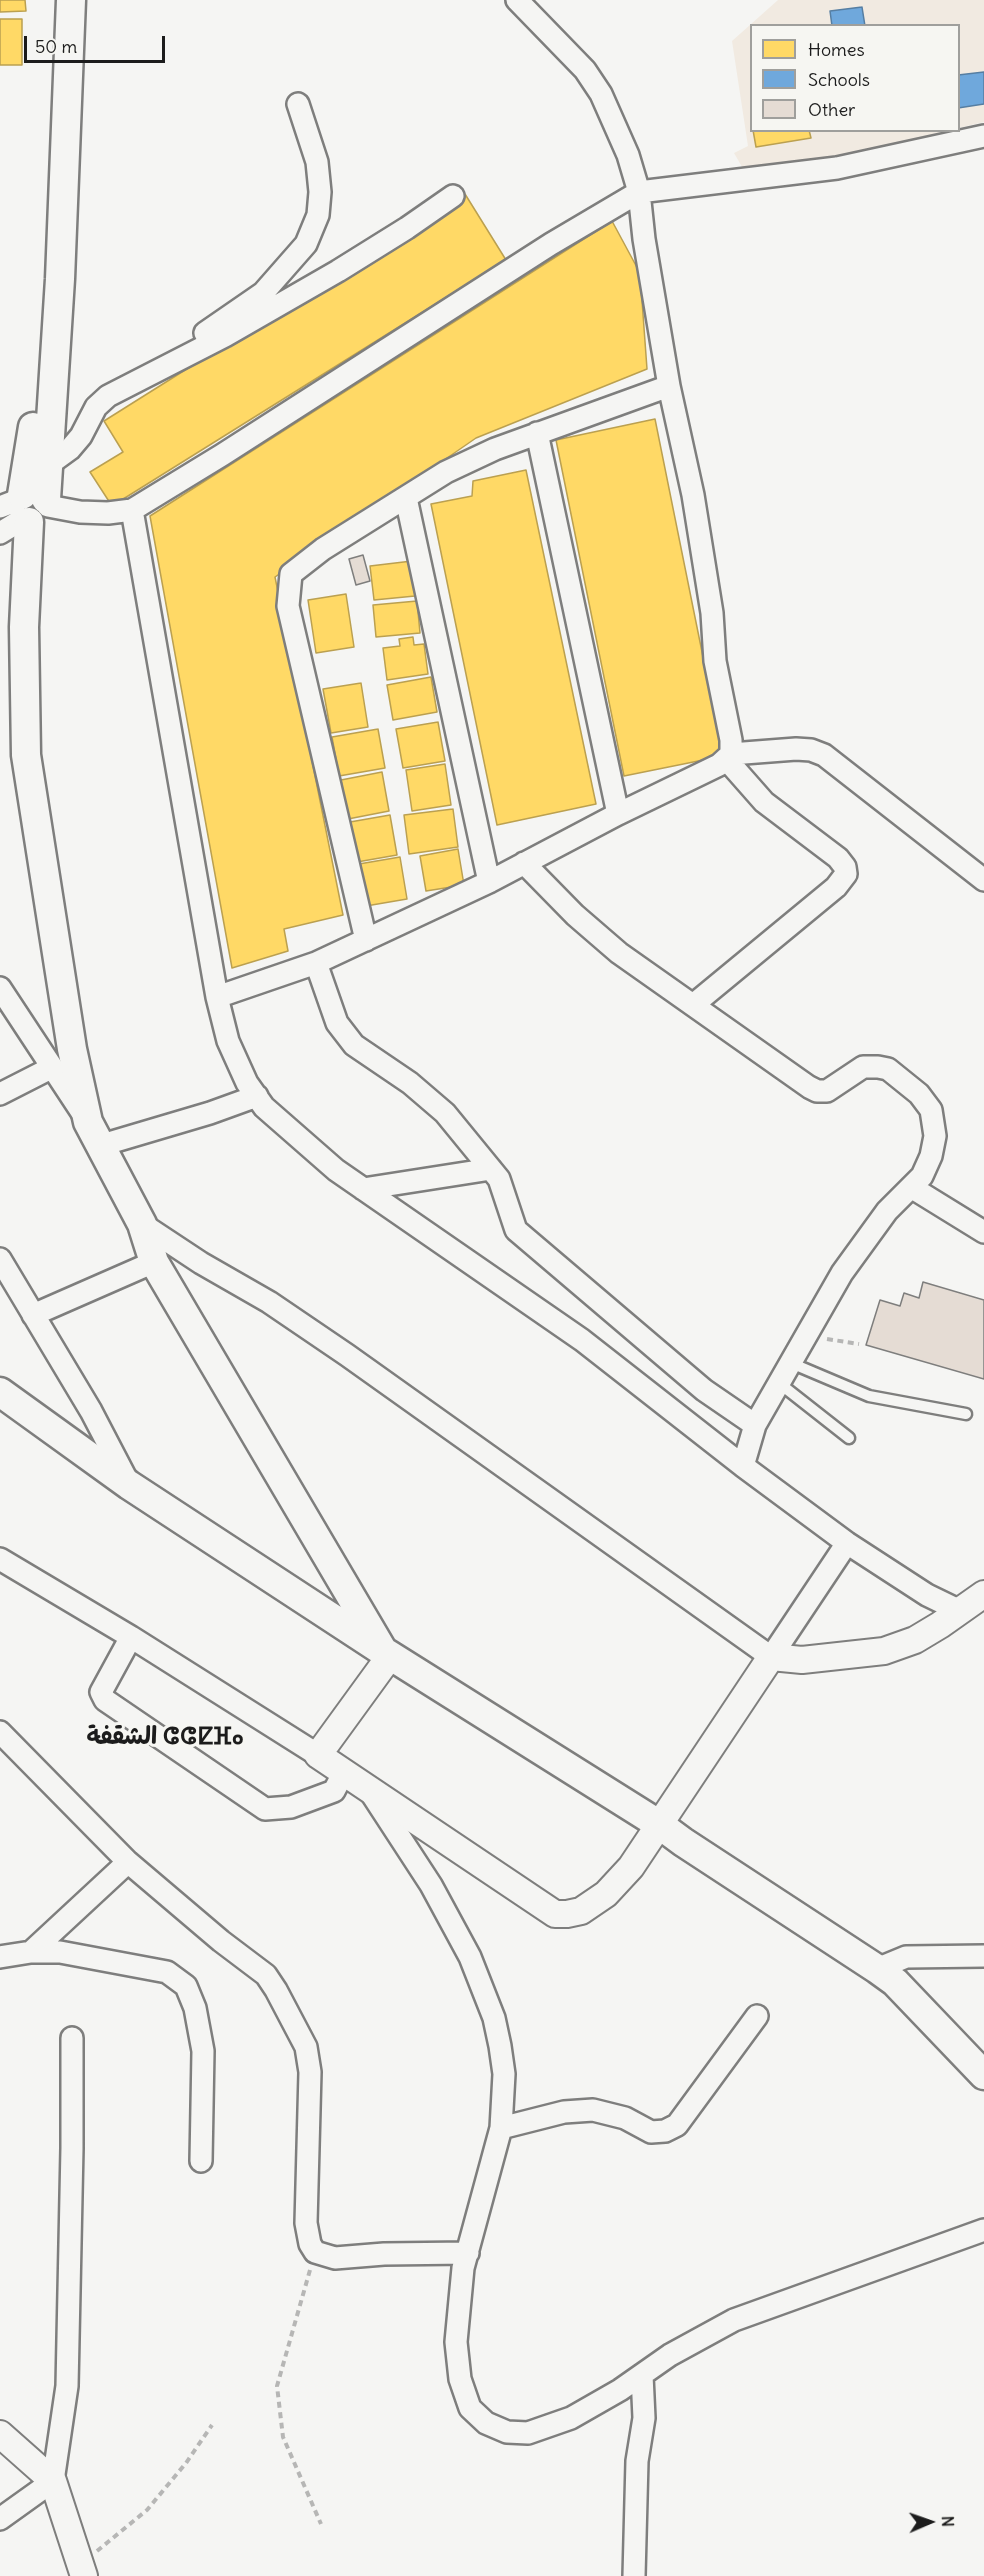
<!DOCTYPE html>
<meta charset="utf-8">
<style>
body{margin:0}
#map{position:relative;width:984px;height:2576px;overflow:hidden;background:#f5f5f3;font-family:Delius,sans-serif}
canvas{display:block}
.legend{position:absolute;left:750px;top:24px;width:210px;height:108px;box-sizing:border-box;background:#f6f6f2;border:2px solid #9f9f9c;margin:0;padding:8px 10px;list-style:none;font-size:18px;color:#1c1c1c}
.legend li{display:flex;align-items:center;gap:12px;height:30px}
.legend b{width:30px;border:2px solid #9f9f9c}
.north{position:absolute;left:900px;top:2492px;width:60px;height:60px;-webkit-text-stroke:4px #f6f6f2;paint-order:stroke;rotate:88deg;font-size:16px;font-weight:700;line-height:24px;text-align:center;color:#1c1c1c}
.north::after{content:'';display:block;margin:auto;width:21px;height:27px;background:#1c1c1c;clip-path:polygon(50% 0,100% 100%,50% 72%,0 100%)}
.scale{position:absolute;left:24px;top:36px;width:141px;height:27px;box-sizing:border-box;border:3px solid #1c1c1c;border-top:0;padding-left:8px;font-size:18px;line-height:21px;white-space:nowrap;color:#1c1c1c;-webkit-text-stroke:4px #f6f6f2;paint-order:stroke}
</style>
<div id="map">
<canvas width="984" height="2576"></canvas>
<ul class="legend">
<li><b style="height:16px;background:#ffd966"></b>Homes</li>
<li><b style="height:16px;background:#6fa8dc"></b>Schools</li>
<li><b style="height:16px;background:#e5dcd4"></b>Other</li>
</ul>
<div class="north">N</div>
<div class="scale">50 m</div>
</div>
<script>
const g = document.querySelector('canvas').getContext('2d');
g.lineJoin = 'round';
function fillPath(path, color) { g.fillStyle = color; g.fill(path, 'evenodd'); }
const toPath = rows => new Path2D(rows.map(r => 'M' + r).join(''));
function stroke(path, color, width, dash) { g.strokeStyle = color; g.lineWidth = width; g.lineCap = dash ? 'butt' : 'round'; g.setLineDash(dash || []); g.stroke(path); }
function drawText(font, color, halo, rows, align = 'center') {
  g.font = font + ' Delius,"Playpen Sans Arabic","Noto Sans Tifinagh",sans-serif'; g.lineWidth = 6; g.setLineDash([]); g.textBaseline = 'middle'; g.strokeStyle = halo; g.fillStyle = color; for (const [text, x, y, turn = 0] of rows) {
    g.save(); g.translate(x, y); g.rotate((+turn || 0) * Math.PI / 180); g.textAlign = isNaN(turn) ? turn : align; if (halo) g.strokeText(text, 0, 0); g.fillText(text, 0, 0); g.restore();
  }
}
fillPath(toPath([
 [778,0,984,0,984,122,959,128,958,26,752,26,752,130,947,131,865,150,745,172,734,153,748,146,732,41]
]), '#f1eae1');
const homes = toPath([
 [0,0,25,0,26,11,0,12,0,0],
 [0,19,22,19,22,65,0,65,0,19],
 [753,130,809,130,811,138,756,147,753,130],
 [465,194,506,260,112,506,90,472,123,452,104,421,465,194],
 [612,221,640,273,647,369,476,438,275,577,343,915,284,929,288,951,232,968,150,516,612,221],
 [655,419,723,756,624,776,556,440,655,419],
 [526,470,596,804,497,825,431,504,472,496,473,481,526,470],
 [412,561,415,596,374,600,370,566,412,561],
 [346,594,354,647,316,653,308,600,346,594],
 [417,601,420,633,376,637,373,605,417,601],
 [413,637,414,645,424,644,428,674,387,680,383,648,400,646,399,639,413,637],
 [431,677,437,712,393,720,387,685,431,677],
 [361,683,368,727,331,733,323,689,361,683],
 [438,722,445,761,403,768,396,729,438,722],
 [378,729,385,768,339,776,332,737,378,729],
 [445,764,451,805,412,811,406,770,445,764],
 [382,772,389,811,348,819,341,780,382,772],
 [453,809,458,847,409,854,404,815,453,809],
 [390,815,397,855,357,862,350,822,390,815],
 [458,849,464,885,426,891,420,856,458,849],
 [400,857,407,899,366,906,359,864,400,857]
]);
fillPath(homes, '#ffd966');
stroke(homes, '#bba050', 1.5);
const schools = toPath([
 [862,7,865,26,832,26,830,11,862,7],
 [984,72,984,104,958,108,958,75,984,72]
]);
fillPath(schools, '#6fa8dc');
stroke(schools, '#567ea2', 1.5);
const building = toPath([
 [363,555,370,581,356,585,349,559,363,555],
 [923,1282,984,1300,984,1379,866,1345,880,1300,900,1306,904,1293,919,1298,923,1282]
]);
fillPath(building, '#e5dcd4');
stroke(building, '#7e7e7d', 1.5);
const service = toPath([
 [791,1363,869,1396,966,1414],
 [779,1383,849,1438]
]);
const minor = toPath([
 [205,333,263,293,306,244,318,215,320,192,317,162,298,104],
 [537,433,618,814],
 [48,465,70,449,81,436,96,407,108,396,225,336,338,271,407,228,453,196],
 [406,498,489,882],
 [48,506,80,512,108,513,132,510,222,455,551,244,639,192,837,168,984,136],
 [0,507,18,500],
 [132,510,217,997,228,1041,247,1083,264,1107,336,1170,582,1340,743,1466,847,1543,927,1595,960,1611],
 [0,533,23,519],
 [731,754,796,749,811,750,824,755,984,880],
 [524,863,575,915,619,953,809,1087,817,1091,827,1091,863,1067,878,1067,888,1069,919,1094,931,1110,935,1136,931,1156,922,1176,887,1211,842,1273,755,1425],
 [366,940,288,606,291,574,323,549,446,472,495,449,669,386],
 [316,963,337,1023,354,1045,410,1083,445,1113,499,1179,516,1230,704,1390,755,1425,743,1466],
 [0,988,81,1111],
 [217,997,316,963,489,882,618,814,719,765,731,754,731,740,715,661,712,613,693,495,669,386,644,239,639,192,628,155,601,94,585,70,517,0],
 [693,1005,836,887,846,874,845,867,838,858,764,802,727,760],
 [0,1094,51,1068],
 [102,1145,210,1113,257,1096],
 [911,1187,984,1232],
 [363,1189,491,1169],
 [142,1224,201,1263,269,1302,347,1355,771,1657,847,1543],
 [0,1259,91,1411,128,1482],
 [33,1315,154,1262],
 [0,1559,131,1637,318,1755],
 [131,1637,101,1692,105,1700,265,1809,291,1807,334,1791,344,1772],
 [0,1732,128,1862,221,1941,266,1975,276,1990,306,2047,310,2072,306,2223,310,2244,315,2252,335,2258,384,2254,468,2253],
 [371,1793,431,1885,470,1957,494,2018,500,2046,504,2074,501,2128,463,2268,456,2342,460,2379,470,2408,486,2423,507,2432,528,2433,571,2418,620,2390,670,2355,734,2320,984,2230],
 [31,1952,128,1862],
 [0,1957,31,1952,60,1952,167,1972,186,1986,195,2008,203,2051,201,2161],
 [877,1969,906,1957,984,1956],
 [501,2128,564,2112,593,2110,625,2118,651,2132,665,2131,677,2125,757,2016],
 [0,2519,53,2481,67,2386,72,2148,72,2038],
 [634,2576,637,2461,644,2418,642,2375]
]);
const tertiary = toPath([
 [390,1656,318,1755,555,1914,567,1914,581,1911,606,1894,631,1867,771,1657,802,1660,884,1651,915,1640,940,1625,984,1594],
 [0,2434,53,2481,84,2576]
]);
const secondary = toPath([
 [22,495,33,427],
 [46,499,60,279,71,0],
 [29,522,24,627,26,755,72,1049,88,1122,142,1224,154,1262,383,1651,660,1825,683,1842,877,1969,895,1982,984,2075],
 [0,1392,129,1485,378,1648]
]);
stroke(service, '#7e7e7d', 15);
stroke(minor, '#7e7e7d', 26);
stroke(tertiary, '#7e7e7d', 30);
stroke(secondary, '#7e7e7d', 33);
stroke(toPath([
 [827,1339,859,1344],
 [310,2270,277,2386,283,2437,321,2524],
 [97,2551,147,2510,186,2463,212,2425]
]), '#b6b6b5', 4, [6, 4.5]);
stroke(service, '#f5f5f3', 10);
stroke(minor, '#f5f5f3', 21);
stroke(tertiary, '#f5f5f3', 26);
stroke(secondary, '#f5f5f3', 28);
drawText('bold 24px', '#1c1c1c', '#f6f6f2', [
 ["الشقفة ⵛⵛⵇⴼⴰ",165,1737]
]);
</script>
